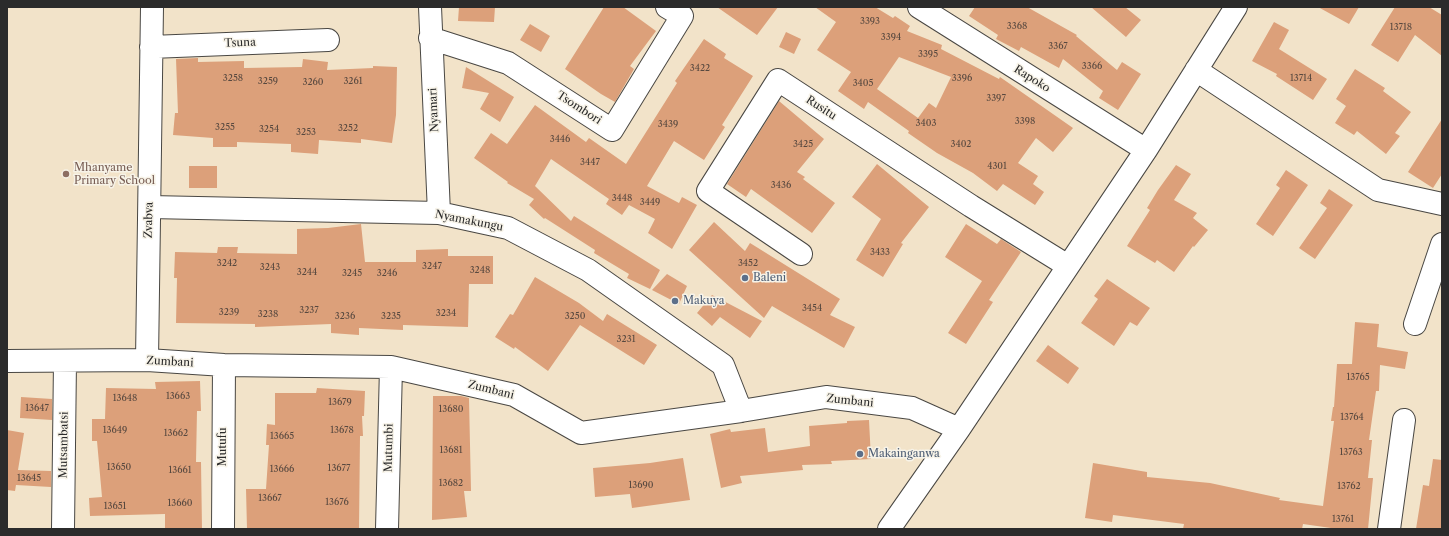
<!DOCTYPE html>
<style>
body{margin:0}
#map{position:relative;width:1449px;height:536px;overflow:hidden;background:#f2e3c9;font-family:"Libre Caslon Text",serif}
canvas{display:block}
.frame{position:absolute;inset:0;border:8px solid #2b2b2b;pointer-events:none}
</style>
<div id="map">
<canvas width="1449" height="536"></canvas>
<div class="frame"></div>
</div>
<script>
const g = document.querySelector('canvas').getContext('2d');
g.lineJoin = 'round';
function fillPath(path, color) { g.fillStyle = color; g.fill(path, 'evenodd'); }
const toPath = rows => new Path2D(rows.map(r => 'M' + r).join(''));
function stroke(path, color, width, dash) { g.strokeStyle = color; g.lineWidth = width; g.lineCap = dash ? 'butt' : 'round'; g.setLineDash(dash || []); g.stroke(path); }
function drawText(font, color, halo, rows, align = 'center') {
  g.font = font + ' "Libre Caslon Text",serif'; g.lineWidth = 3; g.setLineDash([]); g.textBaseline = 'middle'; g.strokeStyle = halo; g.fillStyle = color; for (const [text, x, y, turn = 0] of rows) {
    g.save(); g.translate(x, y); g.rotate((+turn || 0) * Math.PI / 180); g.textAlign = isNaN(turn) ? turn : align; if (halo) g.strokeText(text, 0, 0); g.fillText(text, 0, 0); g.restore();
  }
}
fillPath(toPath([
 [459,7,495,7,494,22,458,21],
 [604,7,623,7,656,31,630,66,634,69,615,102,601,94,565,69],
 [717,7,778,7,757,35],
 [815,7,875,7,893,18,895,16,910,26,907,31,942,45,941,49,999,79,1000,77,1073,128,1053,152,1036,138,1018,163,1038,176,1033,184,1044,192,1035,205,1003,184,997,191,973,173,937,153,908,133,909,131,868,102,864,109,838,91,851,72,817,50,836,22],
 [899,57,951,77,936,108,929,103,918,118,877,89],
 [975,7,1027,7,1077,35,1076,36,1117,70,1122,62,1141,74,1118,110,1099,98,1103,91,1063,59,1059,68,1021,47,1019,51,996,39,998,35,969,16],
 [1091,7,1125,7,1141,20,1126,37],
 [1318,7,1359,7,1349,24],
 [1395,7,1429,7,1442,15,1442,56,1415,35,1398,62,1371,45],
 [1274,22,1289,30,1279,49,1327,79,1313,100,1276,76,1277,74,1252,61],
 [530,24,550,36,541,52,520,40],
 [786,32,801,39,794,54,779,47],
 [704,39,726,54,724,58,753,76,722,125,725,127,704,160,674,141,647,186,679,203,682,197,697,205,672,249,648,233,655,219,629,205,622,215,606,204,609,199,551,159,535,186,571,221,574,216,660,270,650,289,627,278,629,274,594,253,595,250,545,218,544,219,529,205,534,199,507,183,508,182,474,158,491,133,507,144,535,105,586,142,589,138,626,164,677,83,675,81],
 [198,58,198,62,244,61,244,68,302,67,303,59,328,62,327,70,373,68,373,66,397,67,396,115,392,143,361,139,361,143,319,140,318,154,291,152,291,144,237,142,237,147,213,147,213,138,173,135,175,113,178,113,176,59],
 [466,67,514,97,500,122,480,109,489,93,462,88],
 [1355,69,1385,88,1383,91,1411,112,1395,133,1400,136,1386,154,1357,131,1354,135,1335,123,1346,106,1336,99],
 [779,101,824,139,797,172,805,177,803,179,835,203,812,233,751,189,746,197,727,184],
 [1442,119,1442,174,1433,188,1408,172],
 [877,164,929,207,901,243,903,244,883,277,856,260,881,219,852,197],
 [1176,165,1191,174,1174,200,1197,213,1193,218,1208,230,1194,247,1193,246,1174,272,1157,260,1155,263,1127,246,1150,210,1147,208,1158,190],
 [189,166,217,166,217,188,189,188],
 [1286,170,1308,185,1273,236,1256,224,1280,188,1276,185],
 [1329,189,1353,205,1315,259,1299,248,1327,208,1320,203],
 [714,222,745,251,750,243,840,299,830,315,855,327,844,348,772,306,764,318,689,250],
 [361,224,365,262,416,262,416,250,448,249,448,256,493,256,493,284,469,284,468,327,403,325,403,330,359,328,359,335,331,333,331,324,255,327,255,324,176,323,177,278,174,278,175,252,217,253,218,247,238,247,237,253,297,254,297,229,328,228],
 [966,224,997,244,1001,239,1021,252,989,300,993,302,966,344,948,333,982,281,945,257],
 [667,274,687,286,679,304,652,290],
 [535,277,579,303,603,321,607,314,657,345,644,365,580,325,548,371,515,347,514,349,495,337,510,314,513,315],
 [1107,279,1150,308,1137,326,1130,322,1114,346,1081,323,1098,299,1094,296],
 [712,295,762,321,750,338,720,317,712,326,697,313],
 [1355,322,1379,324,1377,347,1408,352,1405,369,1380,365,1379,391,1376,391,1369,440,1372,440,1368,478,1373,478,1368,529,1338,529,1303,524,1302,529,1183,529,1184,524,1113,515,1112,522,1085,518,1093,463,1147,472,1147,477,1210,483,1280,498,1279,500,1323,506,1334,421,1331,421,1333,407,1334,407,1337,364,1352,364],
 [1048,345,1079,368,1068,384,1036,361],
 [200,381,201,411,197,411,196,462,201,462,202,529,165,529,165,514,90,516,89,498,102,497,97,441,92,441,92,419,105,419,106,388,156,389,155,382],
 [317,388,365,391,364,416,362,416,363,436,360,436,359,529,247,529,246,489,266,489,269,445,266,445,267,424,275,425,275,393,316,393],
 [433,396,461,396,469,398,471,491,464,491,467,517,432,520],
 [21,397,52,399,52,420,20,418],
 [869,420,871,459,831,461,832,464,802,465,803,470,740,476,742,483,721,488,710,434,730,429,731,432,765,428,768,452,810,446,809,426,847,423,847,421],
 [7,430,24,433,18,470,51,471,51,487,16,485,15,491,7,490],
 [683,458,690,500,632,508,630,494,595,497,593,468,650,463],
 [1433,459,1442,460,1442,529,1416,529,1423,485,1429,486]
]), '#dca07a');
const minor = toPath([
 [430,7,439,213],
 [919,7,1146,150],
 [430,38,508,63,612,130,682,16,667,7],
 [151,47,328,40],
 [1196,70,1378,190,1442,204],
 [150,207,439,213,508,228,588,270,723,365,741,411],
 [801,254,708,191,778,80,971,206,1068,266],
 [1415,324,1442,244],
 [147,360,152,7],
 [7,361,147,360,224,365,391,367,514,395,581,433,741,411,826,397,912,408,959,429],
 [63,529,65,361],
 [223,529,224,365],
 [387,529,391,367],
 [889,529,959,429,1146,150,1236,7],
 [1389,529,1404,420]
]);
stroke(minor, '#494743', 24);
stroke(minor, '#fff', 22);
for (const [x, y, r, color] of [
 [66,174,4,"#8d6e63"],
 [745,278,4,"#5c6f8a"],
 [675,301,4,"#5c6f8a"],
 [860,454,4,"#5c6f8a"]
]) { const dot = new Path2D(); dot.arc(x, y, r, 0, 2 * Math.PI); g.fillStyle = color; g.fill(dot); stroke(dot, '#f7f3e8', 1.5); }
drawText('9px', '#57483f', null, [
 ["3393",870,21],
 ["3368",1017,26],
 ["13718",1401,27],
 ["3394",891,37],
 ["3367",1058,46],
 ["3395",928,54],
 ["3366",1092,66],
 ["3422",700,68],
 ["3258",233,78],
 ["3396",962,78],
 ["13714",1301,78],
 ["3259",268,81],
 ["3261",353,81],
 ["3260",313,82],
 ["3405",863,83],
 ["3397",996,98],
 ["3398",1025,121],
 ["3403",926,123],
 ["3439",668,124],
 ["3255",225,127],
 ["3252",348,128],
 ["3254",269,129],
 ["3253",306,132],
 ["3446",560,139],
 ["3425",803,144],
 ["3402",961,144],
 ["3447",590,162],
 ["4301",997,166],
 ["3436",781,185],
 ["3448",622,198],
 ["3449",650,202],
 ["3433",880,252],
 ["3242",227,263],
 ["3452",748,263],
 ["3247",432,266],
 ["3243",270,267],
 ["3248",480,270],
 ["3244",307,272],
 ["3245",352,273],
 ["3246",387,273],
 ["3454",812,308],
 ["3237",309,310],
 ["3239",229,312],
 ["3234",446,313],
 ["3238",268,314],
 ["3236",345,316],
 ["3235",391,316],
 ["3250",575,316],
 ["3231",626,339],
 ["13765",1358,377],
 ["13663",178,396],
 ["13648",125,398],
 ["13679",340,402],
 ["13647",37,408],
 ["13680",451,409],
 ["13764",1352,417],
 ["13649",115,430],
 ["13678",342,430],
 ["13662",176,433],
 ["13665",282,436],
 ["13681",451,450],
 ["13763",1351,452],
 ["13650",119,467],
 ["13677",339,468],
 ["13666",282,469],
 ["13661",180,470],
 ["13645",29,478],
 ["13682",451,483],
 ["13690",641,485],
 ["13762",1349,486],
 ["13667",270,498],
 ["13676",337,502],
 ["13660",180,503],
 ["13651",115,506],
 ["13761",1343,519]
]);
drawText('11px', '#2b2b2b', '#f7f3e8', [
 ["Tsuna",240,43,-2],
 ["Rapoko",1032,79,32],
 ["Tsombori",579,108,33],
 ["Rusitu",821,108,33],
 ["Nyamari",434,110,-93],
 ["Zvabva",149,220,-89],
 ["Nyamakungu",469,221,11],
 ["Zumbani",170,362,3],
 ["Zumbani",491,390,14],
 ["Zumbani",850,401,6],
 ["Mutsambatsi",64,445,-89],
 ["Mutufu",223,447,-90],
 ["Mutumbi",389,448,-89]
]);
drawText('11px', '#785e54', '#f7f3e8', [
 ["Mhanyame",74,168],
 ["Primary School",74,181]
], 'left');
drawText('11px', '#4e5e75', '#f7f3e8', [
 ["Baleni",753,278],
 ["Makuya",683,301],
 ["Makainganwa",868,454]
], 'left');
</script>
